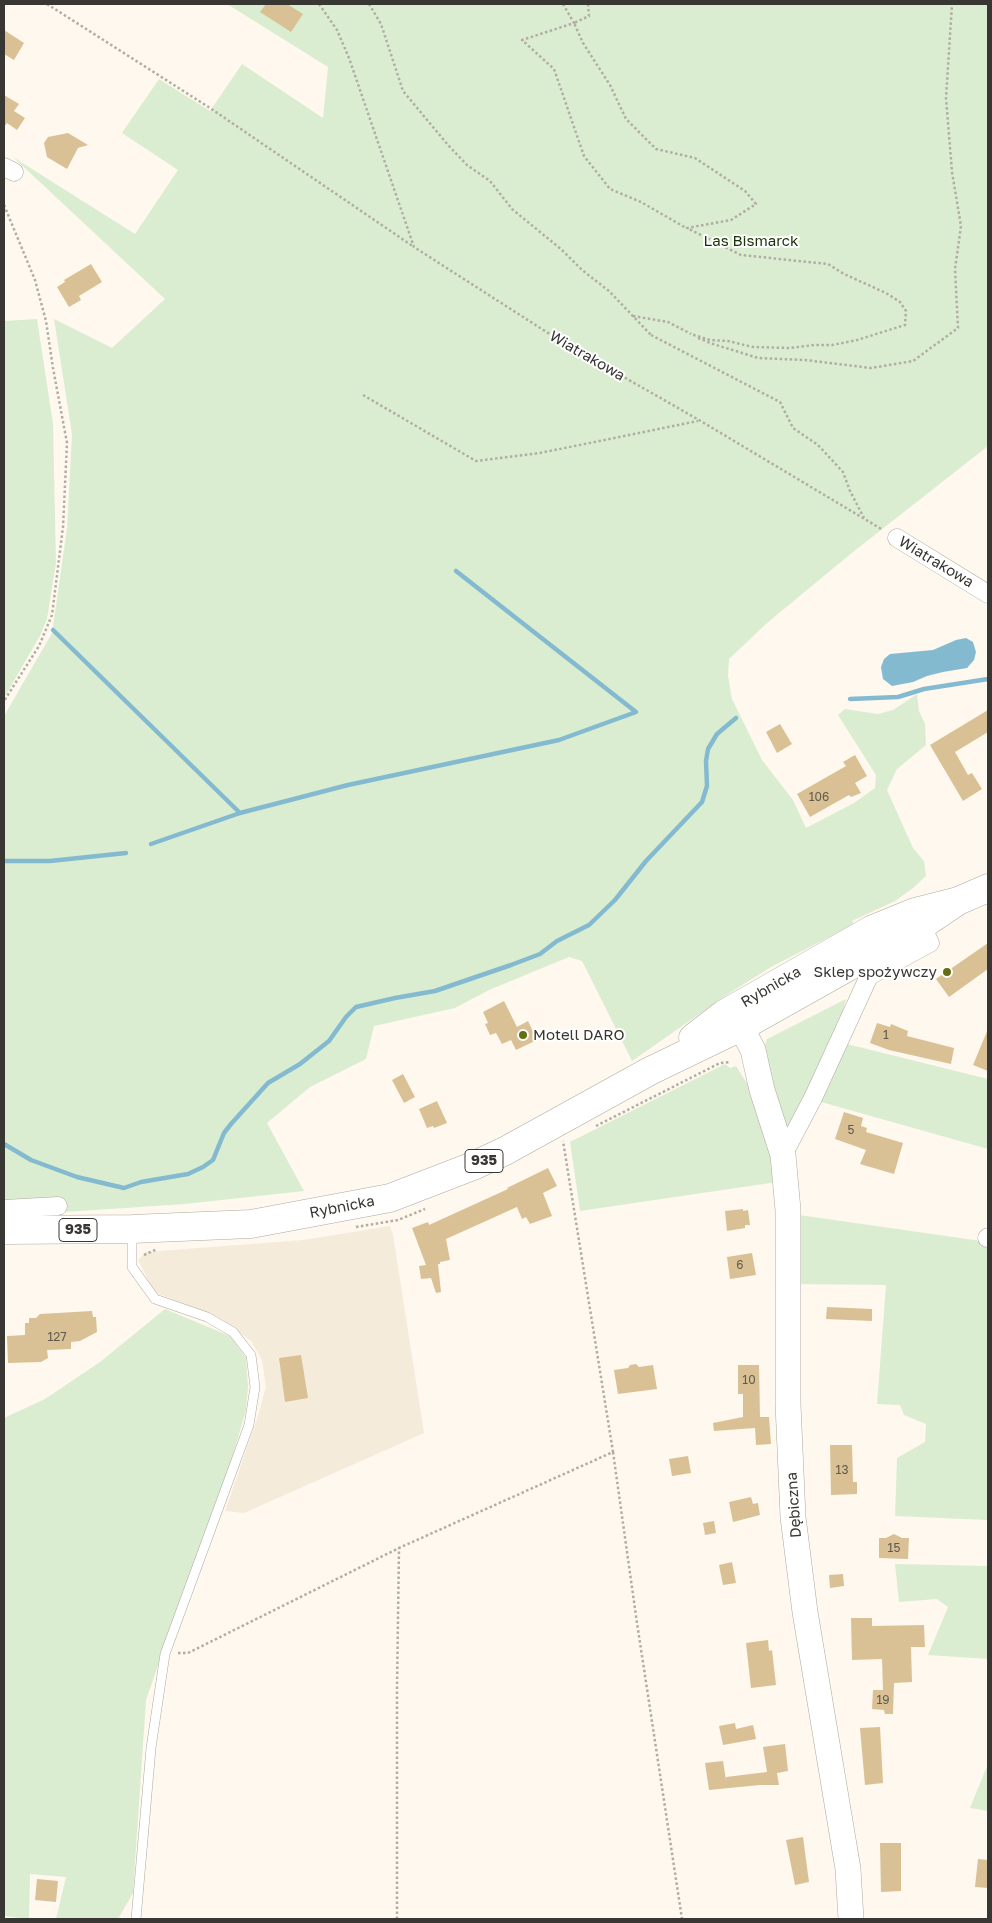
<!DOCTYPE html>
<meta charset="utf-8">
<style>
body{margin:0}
#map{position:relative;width:992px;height:1923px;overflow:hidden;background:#fef8ee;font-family:"Golos Text",sans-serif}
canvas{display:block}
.frame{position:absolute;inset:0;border:5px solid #393733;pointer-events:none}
</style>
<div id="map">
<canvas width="992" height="1923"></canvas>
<div class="frame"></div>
</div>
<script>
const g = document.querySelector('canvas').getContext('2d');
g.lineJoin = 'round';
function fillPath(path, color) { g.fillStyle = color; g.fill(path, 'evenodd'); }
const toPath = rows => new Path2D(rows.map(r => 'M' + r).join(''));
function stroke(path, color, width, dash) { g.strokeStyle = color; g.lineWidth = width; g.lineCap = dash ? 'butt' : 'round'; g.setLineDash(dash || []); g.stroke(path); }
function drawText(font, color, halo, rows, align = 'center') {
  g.font = font + ' "Golos Text",sans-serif'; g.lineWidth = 4; g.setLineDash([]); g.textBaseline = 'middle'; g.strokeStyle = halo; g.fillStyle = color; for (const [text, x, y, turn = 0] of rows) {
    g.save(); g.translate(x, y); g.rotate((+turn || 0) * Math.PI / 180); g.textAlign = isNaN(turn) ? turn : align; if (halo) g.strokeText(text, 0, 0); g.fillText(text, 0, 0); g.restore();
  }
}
fillPath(toPath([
 [390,1226,393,1235,424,1433,244,1513,225,1511,258,1416,266,1387,262,1360,251,1341,221,1319,154,1292,138,1260,146,1252,303,1240]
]), '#f5ebdb');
fillPath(toPath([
 [227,4,988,4,988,446,853,552,767,623,729,659,728,676,732,699,762,760,793,800,806,828,854,803,875,788,876,775,838,715,845,709,878,714,893,710,917,694,919,711,925,724,926,745,897,769,887,790,913,848,924,861,926,876,913,888,895,901,852,921,854,924,771,967,728,994,632,1061,582,961,569,957,489,990,455,1008,374,1026,366,1059,310,1087,267,1123,304,1191,185,1204,4,1216,4,716,52,633,67,528,72,434,54,319,112,348,165,299,13,157,135,234,178,170,122,133,159,79,210,111,242,64,323,118,328,67],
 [37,319,53,424,56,563,47,619,40,636,4,698,4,321],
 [846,999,836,1038,789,1130,776,1114,764,1048,767,1039],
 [843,1043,988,1079,988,1149,814,1100],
 [725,1064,730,1068,736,1066,759,1102,777,1182,580,1211,570,1142],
 [792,1214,988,1242,988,1520,895,1516,897,1458,925,1442,926,1424,904,1415,900,1405,877,1404,886,1285,794,1284],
 [165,1309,230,1336,246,1358,248,1387,246,1410,232,1458,194,1562,146,1700,133,1893,118,1919,56,1919,66,1877,30,1874,29,1919,4,1916,4,1418,45,1399,100,1362],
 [895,1564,988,1566,988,1659,928,1655,948,1607,937,1599,899,1602],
 [988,1764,988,1811,970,1808]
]), '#dbedd1');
fillPath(toPath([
 [966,638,973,642,976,652,974,660,967,668,943,672,927,676,913,682,892,686,883,679,881,667,884,659,890,654,933,650,956,640]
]), '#84bad0');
stroke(toPath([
 [53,630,240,813],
 [850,699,898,697,924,689,988,679],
 [151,844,240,813,348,785,559,740,636,712,456,571],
 [4,861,50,861,126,853],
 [4,1144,31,1160,77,1177,124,1188,141,1182,188,1174,203,1167,213,1160,224,1133,231,1124,268,1083,300,1064,329,1041,346,1017,356,1007,395,998,435,991,511,965,540,954,557,941,589,925,615,900,646,861,702,802,707,786,706,761,708,749,717,734,736,718]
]), '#84bad0', 4.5);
fillPath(toPath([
 [266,4,287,4,303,14,291,32,260,12],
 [4,30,24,43,14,60,4,54],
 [4,95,19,104,14,111,25,118,17,130,7,123,4,127],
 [68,133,88,145,78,148,67,169,47,157,44,143,48,137],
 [91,264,102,282,79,296,81,300,69,307,57,287,65,282,64,280],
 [988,710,988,732,955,752,968,775,972,773,982,789,963,801,930,745],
 [780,724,792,744,777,753,766,732],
 [855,755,867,776,855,783,861,793,851,797,849,795,810,817,797,794,846,766,843,762],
 [988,943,988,969,949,997,936,979],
 [504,1001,517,1027,528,1021,537,1040,516,1050,511,1040,502,1044,496,1033,490,1035,485,1024,488,1023,483,1012],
 [877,1023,890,1027,891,1024,908,1031,907,1036,954,1048,951,1064,889,1050,870,1043],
 [988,1029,988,1071,973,1065],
 [403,1074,415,1097,404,1103,392,1080],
 [437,1101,447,1123,434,1128,433,1126,427,1128,419,1109],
 [844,1112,863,1118,861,1126,867,1128,866,1132,903,1143,894,1174,860,1164,866,1150,835,1139],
 [548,1168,557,1186,543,1193,552,1216,530,1224,526,1217,522,1219,517,1207,446,1239,450,1260,440,1262,440,1264,438,1264,441,1292,436,1293,431,1278,421,1279,419,1266,426,1265,412,1228,428,1222,429,1225,508,1189,507,1188],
 [743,1209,743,1211,748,1210,750,1225,745,1225,745,1228,727,1231,725,1211],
 [752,1253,756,1275,730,1279,727,1257],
 [827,1307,872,1309,872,1321,826,1319],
 [92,1311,93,1317,96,1317,97,1332,80,1341,71,1342,71,1349,47,1350,48,1358,41,1362,8,1363,7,1336,25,1335,25,1323,29,1323,29,1318,36,1318,40,1314],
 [301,1355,308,1398,285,1402,279,1358],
 [636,1364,639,1367,653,1365,657,1389,618,1394,614,1370,628,1368,630,1365],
 [738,1365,759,1365,760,1417,769,1417,771,1444,756,1445,755,1428,714,1431,713,1423,743,1417,743,1394,738,1394],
 [830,1445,852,1445,853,1482,857,1482,857,1494,831,1495],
 [688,1456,691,1473,672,1476,669,1459],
 [751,1497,753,1504,758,1503,760,1515,733,1522,729,1502],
 [714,1521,716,1533,705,1535,703,1523],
 [894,1534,902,1538,909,1538,908,1559,879,1558,879,1538,886,1538],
 [732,1562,736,1583,723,1585,719,1565],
 [843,1574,844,1586,830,1588,829,1575],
 [851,1618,872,1618,872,1626,924,1625,925,1647,911,1647,912,1682,894,1683,893,1714,885,1714,884,1710,872,1709,873,1690,883,1690,882,1659,852,1660],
 [768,1640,769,1651,772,1650,776,1685,751,1688,746,1643],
 [735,1723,736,1729,753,1725,756,1739,723,1745,719,1726],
 [880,1727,883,1783,865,1785,860,1728],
 [785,1744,788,1771,777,1773,779,1785,760,1785,709,1790,705,1763,723,1761,726,1780,726,1777,767,1772,763,1747],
 [803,1837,809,1882,795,1885,786,1840],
 [880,1843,901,1843,901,1891,881,1892],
 [978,1859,988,1860,988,1888,975,1887],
 [37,1879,58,1881,56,1902,35,1900]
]), '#d9c195');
const lane = toPath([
 [132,1232,132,1267,155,1299,207,1317,233,1332,251,1355,255,1387,249,1425,165,1654,151,1748,136,1919]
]);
const street = toPath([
 [4,167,14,172],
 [897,538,988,594],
 [783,1155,813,1098,869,976,930,943,917,917],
 [4,1209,58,1206],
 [987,1238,988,1237]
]);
const secondary = toPath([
 [724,1014,741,1027,753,1050,762,1090,783,1155,788,1210,788,1404,793,1517,805,1612,848,1869,851,1919]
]);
const primary = toPath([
 [693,1038,724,1014,871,930,915,912,958,901,988,888],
 [4,1230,132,1229,251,1224,390,1198,473,1166,505,1151,650,1071,741,1027,921,926,958,901]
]);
stroke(lane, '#aea99f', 10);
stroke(street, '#aea99f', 19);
stroke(secondary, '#aea99f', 26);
stroke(primary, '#aea99f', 29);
stroke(toPath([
 [47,4,210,108,414,247],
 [319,4,337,30,349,58,414,247,559,340,699,420,883,530],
 [369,4,381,24,403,91,448,145,467,165,490,181,512,209,562,250,582,270,609,291,651,335],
 [563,4,574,23,522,40,554,69,584,156,610,189,641,202,686,228],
 [588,4,589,16,574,23,583,43,610,85,626,119,656,149,695,158,745,191,756,204,731,220,687,228,741,255,828,264,844,274,886,293,900,302,906,311,905,325,857,340,832,345,814,345,790,348,753,347,728,341,710,340,691,334],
 [4,205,35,280,46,321,53,368,67,443,63,527,52,615,39,646,4,701],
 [633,316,668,322,691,334],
 [651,335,780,402,793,428,818,445,843,472,850,491,864,518],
 [698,338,710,343,758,358,805,360,871,368,913,361,958,328,955,269,961,226,952,172,946,98,952,4],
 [363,395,476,461,540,453,698,421],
 [596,1126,720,1063,730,1062],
 [356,1227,398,1220,425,1209],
 [144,1255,157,1249],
 [613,1452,637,1623,682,1919],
 [178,1653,188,1653,399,1548,613,1452,563,1141],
 [397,1919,397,1689,399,1548]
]), '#b1ada5', 2.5, [2.5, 2.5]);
stroke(lane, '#fff', 9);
stroke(street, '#fff', 18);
stroke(secondary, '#fff', 25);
stroke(primary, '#fff', 28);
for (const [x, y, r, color] of [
 [947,972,5,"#656d13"],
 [523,1035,5,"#656d13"]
]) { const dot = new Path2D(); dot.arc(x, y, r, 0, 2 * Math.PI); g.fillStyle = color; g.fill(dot); stroke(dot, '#fff', 2); }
drawText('12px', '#615a4c', null, [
 ["106",819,797],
 ["1",886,1035],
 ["5",851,1130],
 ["6",740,1265],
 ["127",57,1337],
 ["10",749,1380],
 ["13",842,1470],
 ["15",894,1548],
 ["19",883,1700]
]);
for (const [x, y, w] of [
 [484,1161,38],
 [78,1230,38]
]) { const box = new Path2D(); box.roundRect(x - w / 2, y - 11.5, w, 23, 4); g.fillStyle = '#fff'; g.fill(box); stroke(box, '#393733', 1); }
drawText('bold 14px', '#393733', null, [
 ["935",484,1161],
 ["935",78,1230]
]);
drawText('15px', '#1a3307', '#fff', [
 ["Las Bismarck",751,241]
]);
drawText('15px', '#393733', '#fff', [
 ["Wiatrakowa",587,356,30],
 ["Wiatrakowa",936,562,31],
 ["Rybnicka",771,987,-30],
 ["Rybnicka",342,1207,-11],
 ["Dębiczna",794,1505,-94]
]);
drawText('15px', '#393733', '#fff', [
 ["Sklep spożywczy",937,972],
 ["Motell DARO",533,1035,"left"]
], 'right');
</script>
